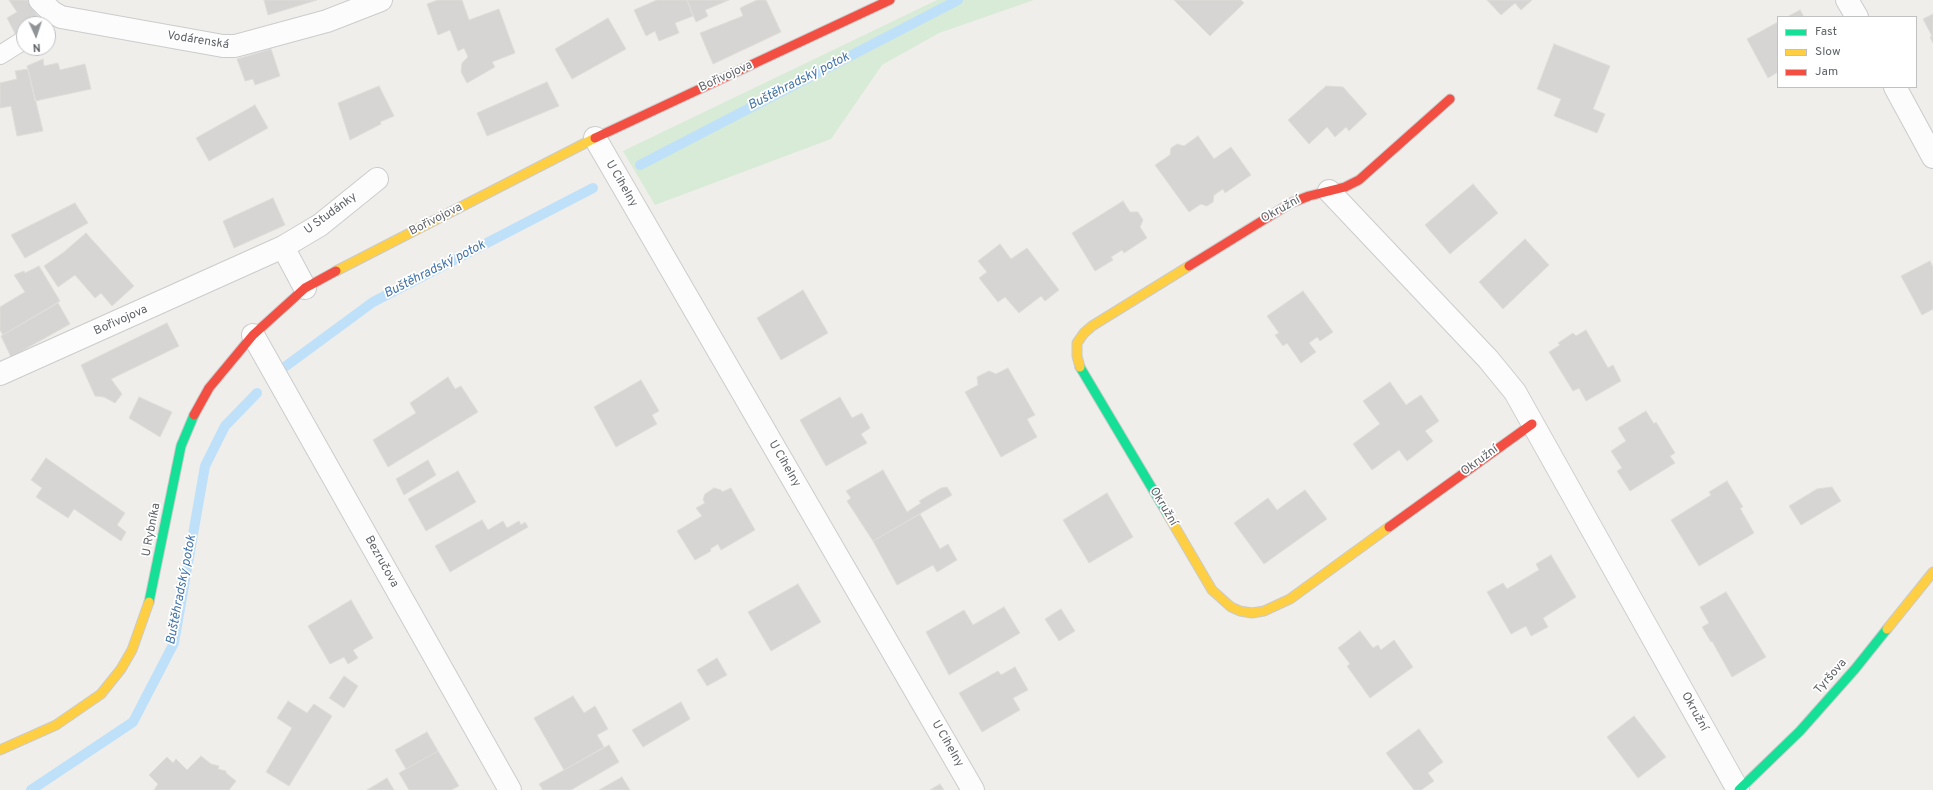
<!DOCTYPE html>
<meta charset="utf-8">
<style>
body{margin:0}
#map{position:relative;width:1933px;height:790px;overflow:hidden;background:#efeeea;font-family:Overpass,sans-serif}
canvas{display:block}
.legend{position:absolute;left:1777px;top:16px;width:140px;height:72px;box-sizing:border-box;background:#fff;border:1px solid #bfc1c3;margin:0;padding:5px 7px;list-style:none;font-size:12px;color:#5f6368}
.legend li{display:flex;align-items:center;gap:8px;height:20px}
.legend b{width:20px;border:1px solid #bfc1c3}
.north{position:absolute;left:16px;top:16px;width:40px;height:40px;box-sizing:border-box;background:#fff;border:1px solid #bfc1c3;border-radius:50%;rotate:177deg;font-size:11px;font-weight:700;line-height:16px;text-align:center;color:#5f6368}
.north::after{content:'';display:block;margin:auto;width:14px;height:18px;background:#919496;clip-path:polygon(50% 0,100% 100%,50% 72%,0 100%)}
</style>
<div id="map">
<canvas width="1933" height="790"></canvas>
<ul class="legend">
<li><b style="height:5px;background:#16e098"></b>Fast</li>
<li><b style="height:5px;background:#ffcf43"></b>Slow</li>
<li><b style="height:5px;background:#f24e42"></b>Jam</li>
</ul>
<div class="north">N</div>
</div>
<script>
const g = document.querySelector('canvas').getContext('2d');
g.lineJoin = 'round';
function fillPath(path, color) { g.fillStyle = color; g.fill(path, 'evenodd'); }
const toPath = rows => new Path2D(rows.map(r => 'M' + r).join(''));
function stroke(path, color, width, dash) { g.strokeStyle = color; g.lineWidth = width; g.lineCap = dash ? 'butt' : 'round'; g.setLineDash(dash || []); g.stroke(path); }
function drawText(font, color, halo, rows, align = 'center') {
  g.font = font + ' Overpass,sans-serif'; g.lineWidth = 3.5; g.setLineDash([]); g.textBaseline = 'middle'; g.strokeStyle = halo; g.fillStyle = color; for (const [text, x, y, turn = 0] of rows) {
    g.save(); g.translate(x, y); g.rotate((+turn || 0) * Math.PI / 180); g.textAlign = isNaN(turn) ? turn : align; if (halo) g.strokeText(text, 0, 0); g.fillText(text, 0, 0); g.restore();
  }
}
fillPath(toPath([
 [937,0,1034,0,939,33,882,65,831,139,655,205,623,151]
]), '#d8ebd6');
stroke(toPath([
 [640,165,958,0],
 [286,366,373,302,593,188],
 [31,790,133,722,174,643,205,466,225,426,257,393]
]), '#bfe0f9', 10);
const building = toPath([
 [9,0,27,0,43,24,24,24,24,36,18,39,7,18,17,12,9,0],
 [264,0,317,0,268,15,264,0],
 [438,0,462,0,469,20,499,9,515,53,492,62,495,67,467,83,461,72,462,63,468,57,464,48,458,51,450,30,438,35,427,4,438,0],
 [657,0,687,0,693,16,675,23,679,33,659,41,655,31,646,36,634,10,657,0],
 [687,0,729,0,705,10,708,16,696,22,687,0],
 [757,0,766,0,781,32,713,64,700,33,743,16,740,8,757,0],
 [1174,0,1241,0,1244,3,1210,36,1174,0],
 [1487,0,1532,0,1521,10,1515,3,1501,15,1487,0],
 [1800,10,1804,17,1787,17,1800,10],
 [1933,14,1933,43,1930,37,1932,36,1923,19,1933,14],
 [608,18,626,49,572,79,555,49,608,18],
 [1778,22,1778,72,1768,78,1747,39,1778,22],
 [1554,44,1610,66,1593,109,1605,114,1597,133,1554,116,1561,99,1537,89,1554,44],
 [271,49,280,76,255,85,253,79,245,81,237,59,271,49],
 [43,59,44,66,58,63,60,70,85,64,91,89,35,101,27,66,43,59],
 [28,69,43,131,17,136,11,106,0,108,0,83,17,79,15,71,28,69],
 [547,82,559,106,487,136,477,113,547,82],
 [379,86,394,116,380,122,381,124,350,140,338,103,379,86],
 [1326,86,1343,87,1367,114,1349,131,1346,127,1335,137,1327,127,1309,144,1288,120,1326,86],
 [255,105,268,128,209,161,196,138,255,105],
 [1198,136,1214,159,1231,147,1251,175,1225,193,1223,189,1214,195,1213,202,1207,206,1201,204,1189,212,1155,165,1170,155,1171,148,1177,144,1184,146,1198,136],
 [1473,184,1498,213,1450,254,1425,225,1473,184],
 [273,198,285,225,234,248,223,221,273,198],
 [1123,201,1130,212,1138,212,1143,220,1140,227,1147,238,1124,253,1122,250,1111,257,1113,260,1095,271,1072,233,1123,201],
 [75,203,88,223,25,258,11,235,75,203],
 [86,233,134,286,112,306,101,293,95,298,75,275,58,287,44,266,64,252,86,233],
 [1525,239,1549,265,1503,309,1479,282,1525,239],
 [1000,244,1011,259,1027,248,1059,290,1045,301,1041,296,1019,313,1005,297,998,302,979,278,987,272,978,261,1000,244],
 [1930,261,1933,267,1933,309,1922,315,1901,276,1930,261],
 [39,266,60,301,3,335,0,330,0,307,25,292,14,275,24,271,25,273,39,266],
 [803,290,828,333,781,360,757,318,803,290],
 [1303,291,1333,332,1320,341,1317,337,1309,343,1316,352,1301,363,1287,343,1283,346,1275,335,1279,333,1267,316,1303,291],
 [58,303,70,324,11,357,1,336,58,303],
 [167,323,179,346,111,379,122,394,115,403,104,397,95,396,81,365,167,323],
 [1586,330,1608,368,1613,365,1621,381,1586,401,1579,388,1573,391,1549,352,1560,345,1558,343,1573,333,1576,336,1586,330],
 [1008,368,1035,415,1027,419,1037,437,1001,457,965,392,978,385,977,377,989,371,996,374,1008,368],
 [448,377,455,389,461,386,478,412,388,467,373,440,416,413,410,403,448,377],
 [641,380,659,411,652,415,657,424,616,447,594,407,641,380],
 [1390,382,1406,405,1421,395,1439,421,1425,431,1433,441,1407,461,1399,450,1372,470,1353,444,1380,424,1363,401,1390,382],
 [139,397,172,412,160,437,129,418,139,397],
 [840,397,852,418,862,413,870,428,861,434,867,443,826,466,800,420,840,397],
 [1646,411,1654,424,1656,422,1675,453,1670,456,1675,463,1630,491,1617,471,1622,468,1611,451,1626,441,1618,428,1646,411],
 [46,458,125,513,117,525,126,532,121,541,74,509,68,518,36,497,42,488,31,480,46,458],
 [428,460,436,475,404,495,396,479,428,460],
 [883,470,907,512,921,503,919,501,941,488,947,487,952,495,873,541,847,501,851,498,846,491,883,470],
 [458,471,476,502,426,531,408,499,458,471],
 [1727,481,1743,507,1740,508,1754,533,1699,566,1671,520,1711,495,1709,492,1727,481],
 [1832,487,1841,501,1801,525,1789,506,1817,489,1832,487],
 [714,488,721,490,722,492,731,488,755,530,721,550,718,544,710,549,711,551,695,560,677,531,702,516,696,508,705,503,703,500,705,494,714,488],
 [1305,490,1327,519,1264,564,1234,523,1268,498,1277,510,1305,490],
 [1107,493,1133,537,1089,563,1063,520,1107,493],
 [920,514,940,549,948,544,957,560,937,572,933,565,897,585,873,541,920,514],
 [482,520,488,530,503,521,507,528,519,521,521,525,525,522,528,527,450,572,435,546,482,520],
 [1551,555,1576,597,1543,618,1548,627,1531,636,1526,626,1511,634,1487,592,1503,583,1507,589,1539,570,1536,564,1551,555],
 [798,584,821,622,771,651,748,612,798,584],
 [1726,592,1766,657,1732,677,1712,641,1711,642,1702,627,1709,623,1700,607,1726,592],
 [351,600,373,638,353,650,358,658,348,664,344,657,330,664,308,626,351,600],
 [1004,607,1020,633,949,675,926,632,964,610,973,625,1004,607],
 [1061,609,1075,631,1059,641,1045,619,1061,609],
 [1360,631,1373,648,1378,645,1381,650,1394,640,1413,667,1370,698,1347,666,1350,664,1338,648,1360,631],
 [717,658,727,675,707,686,697,670,717,658],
 [1015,667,1028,690,1013,698,1020,710,982,732,959,693,998,671,1001,675,1015,667],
 [344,676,358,686,344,708,329,698,344,676],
 [573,696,584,713,595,706,608,729,597,735,604,747,564,770,534,718,573,696],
 [288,701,307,713,314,704,332,716,289,786,266,772,292,728,277,718,288,701],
 [681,702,690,719,643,747,632,730,681,702],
 [1634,716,1666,757,1638,778,1607,737,1634,716],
 [1419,729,1443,762,1428,773,1434,781,1421,790,1414,790,1386,753,1419,729],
 [427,732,438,751,406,769,395,750,427,732],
 [609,745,619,762,571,790,543,790,539,784,609,745],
 [438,751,459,786,451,790,409,790,399,773,438,751],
 [201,756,211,764,219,766,218,769,226,771,226,773,236,781,229,790,154,790,158,784,149,775,167,757,173,763,176,759,187,770,201,756],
 [622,777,630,790,599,790,622,777],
 [387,778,394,790,367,790,387,778],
 [940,784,944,790,930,790,940,784]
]);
fillPath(building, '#d6d5d3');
stroke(building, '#deddd9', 1);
const lane = toPath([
 [0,55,24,40]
]);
const street = toPath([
 [40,0,52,12,61,17,223,46,235,46,327,21,381,0],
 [1847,0,1857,17],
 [1895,87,1933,157],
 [595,138,973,790],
 [1329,191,1488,359,1515,392,1738,790],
 [283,247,305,288],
 [253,335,510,790],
 [0,374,283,247,320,225,377,179]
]);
const fast = toPath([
 [1080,367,1168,515],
 [149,602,181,446,194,415],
 [1739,790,1800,731,1855,669,1887,629]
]);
const slow = toPath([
 [336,271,595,138],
 [1080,367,1077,356,1077,343,1084,333,1092,326,1189,266],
 [1168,515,1212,590,1231,607,1240,611,1252,613,1264,611,1290,599,1389,527],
 [1887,629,1933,572],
 [0,750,56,725,101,694,121,669,132,650,149,602]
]);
const jam = toPath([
 [595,138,890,0],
 [1189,266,1291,203,1309,196,1345,187,1359,180,1450,99],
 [194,415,209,388,253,335,305,288,336,271],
 [1389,527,1532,424]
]);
stroke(lane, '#cbcccc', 20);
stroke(street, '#cbcccc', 24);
stroke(fast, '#cacacb', 11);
stroke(slow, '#cacacb', 11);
stroke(jam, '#cacacb', 11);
stroke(lane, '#fdfcfc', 18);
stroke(street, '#fdfcfc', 22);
stroke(fast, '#16e098', 9);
stroke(slow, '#ffcf43', 9);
stroke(jam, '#f24e42', 9);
drawText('12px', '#5f6368', '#fff', [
 ["Vodárenská",198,41,9],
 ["Bořivojova",726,77,-25],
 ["U Cihelny",621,184,60],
 ["Okružní",1281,210,-29],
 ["U Studánky",331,214,-36],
 ["Bořivojova",436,220,-27],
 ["Bořivojova",121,321,-24],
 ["Okružní",1480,461,-36],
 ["U Cihelny",784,464,60],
 ["Okružní",1163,507,59],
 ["U Rybníka",152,530,-79],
 ["Bezručova",381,562,61],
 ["Tyršova",1831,677,-49],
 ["Okružní",1694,712,61],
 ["U Cihelny",947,744,60]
]);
drawText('italic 13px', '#4174aa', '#fff', [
 ["Buštěhradský potok",799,82,-27],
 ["Buštěhradský potok",435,270,-27],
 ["Buštěhradský potok",182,590,-79]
]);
</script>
